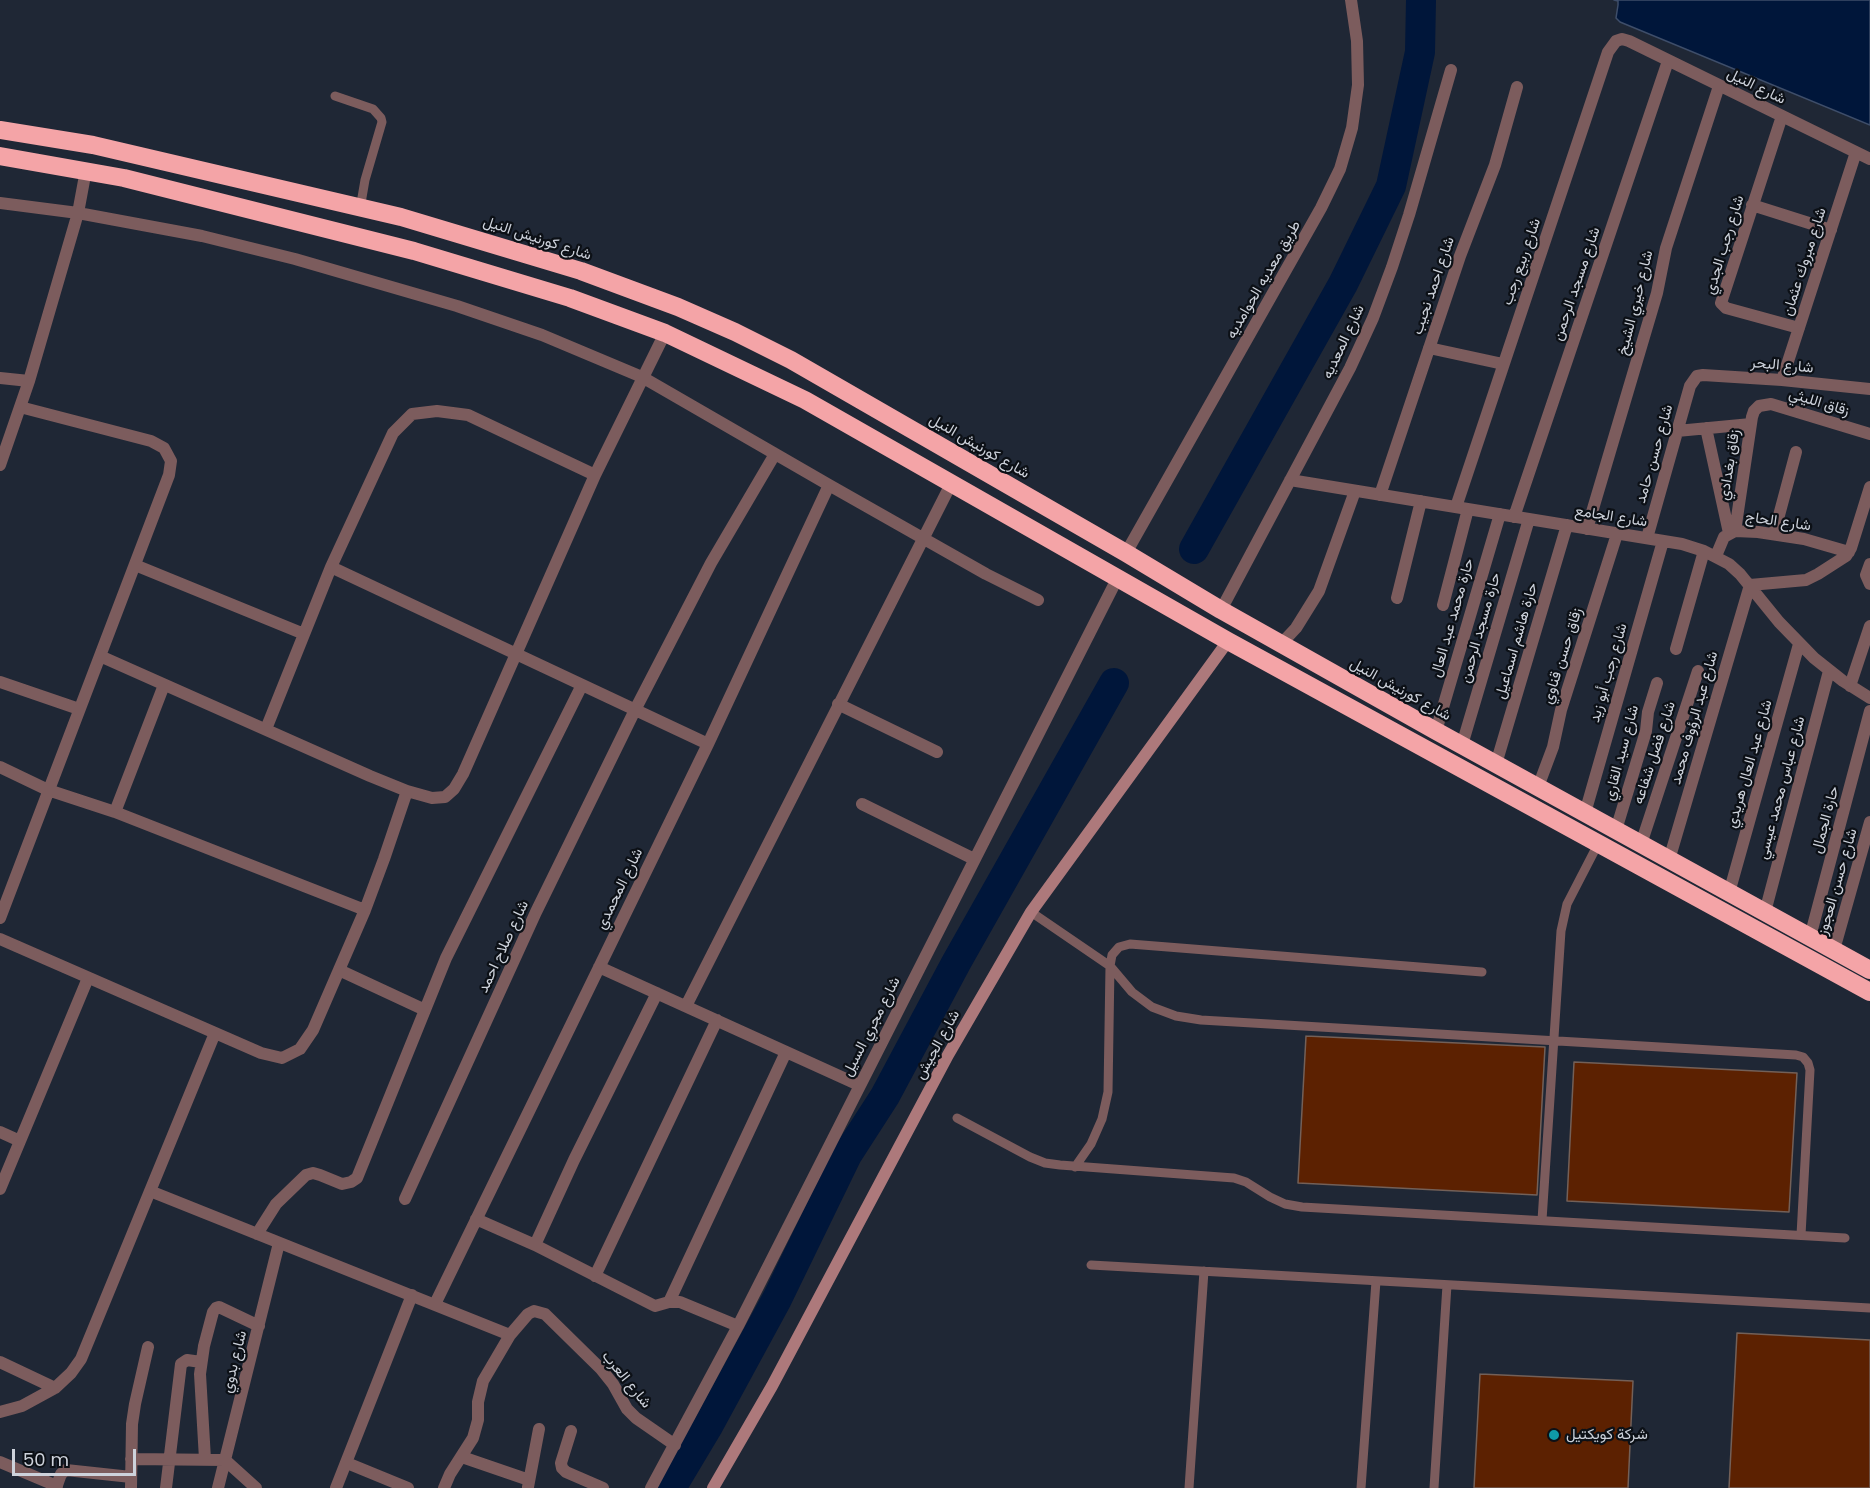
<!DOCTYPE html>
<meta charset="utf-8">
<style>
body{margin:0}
#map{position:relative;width:1870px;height:1488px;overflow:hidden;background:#1f2735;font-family:Poppins,sans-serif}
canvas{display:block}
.scale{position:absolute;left:12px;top:1449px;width:124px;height:27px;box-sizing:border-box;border:3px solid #cdd2db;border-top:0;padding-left:8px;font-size:18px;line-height:21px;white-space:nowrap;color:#cdd2db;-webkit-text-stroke:4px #0c1016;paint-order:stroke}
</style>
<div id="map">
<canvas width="1870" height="1488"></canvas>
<div class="scale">50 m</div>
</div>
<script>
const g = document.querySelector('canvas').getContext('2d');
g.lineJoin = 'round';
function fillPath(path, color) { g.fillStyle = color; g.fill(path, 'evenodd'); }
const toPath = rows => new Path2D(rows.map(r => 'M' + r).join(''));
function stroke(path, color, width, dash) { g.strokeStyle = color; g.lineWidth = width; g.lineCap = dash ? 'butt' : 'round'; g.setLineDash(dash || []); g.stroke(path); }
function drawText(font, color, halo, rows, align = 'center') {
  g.font = font + ' Poppins,Vazirmatn,sans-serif'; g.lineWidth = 4.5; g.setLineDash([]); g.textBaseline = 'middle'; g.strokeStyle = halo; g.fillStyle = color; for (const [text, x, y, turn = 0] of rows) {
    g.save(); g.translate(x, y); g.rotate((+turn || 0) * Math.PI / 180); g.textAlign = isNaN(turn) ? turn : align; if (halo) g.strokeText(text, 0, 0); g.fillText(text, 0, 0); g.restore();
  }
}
const water = toPath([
 [1614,0,1870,0,1870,125,1620,22,1616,18,1618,5,1618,1,1614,0]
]);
fillPath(water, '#00163a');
stroke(water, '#3e4e6a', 1.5);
stroke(toPath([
 [1194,549,1343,284,1391,186,1420,52,1421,0],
 [671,1488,708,1426,777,1299,847,1155,885,1096,956,963,1114,683]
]), '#00163a', 30);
const building = toPath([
 [1306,1036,1545,1047,1537,1195,1298,1183,1306,1036],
 [1574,1062,1797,1073,1789,1212,1567,1201,1574,1062],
 [1737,1333,1870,1340,1870,1488,1729,1488,1737,1333],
 [1480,1374,1633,1381,1628,1488,1474,1488,1480,1374]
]);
fillPath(building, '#5c2101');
stroke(building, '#736058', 1.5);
stroke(toPath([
 [335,96,373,109,381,118,382,122,365,180,360,209],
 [1031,912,1110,966,1132,992,1152,1007,1176,1016,1201,1020,1796,1055,1803,1057,1808,1063,1810,1070,1801,1235],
 [957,1118,1030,1157,1045,1163,1060,1165,1234,1178,1246,1182,1270,1197,1285,1204,1302,1207,1845,1238],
 [1075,1167,1091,1144,1102,1119,1108,1092,1110,966,1112,955,1119,947,1130,944,1482,972],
 [1542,1220,1561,931,1567,904,1598,844],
 [1091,1265,1870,1308],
 [1189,1488,1204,1271],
 [1361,1488,1376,1281],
 [1434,1488,1447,1285]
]), '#7c5c5d', 9);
stroke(toPath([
 [1782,116,1721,303,1726,308,1799,328],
 [0,203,78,213,202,236,295,259,457,306,542,335,642,377,829,485,986,574,1038,600],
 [1752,205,1831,230],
 [1429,348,1503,364],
 [0,378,29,381],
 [1782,380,1856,152],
 [1706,428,1729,533],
 [1677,431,1751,424],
 [0,465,29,381,78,213,86,170],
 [1290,480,1682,544,1704,551,1729,564,1740,574,1779,622,1814,658,1843,681,1870,698],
 [1380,495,1460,256,1495,165,1517,87],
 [1456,507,1608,52,1616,41,1622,39,1629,41,1870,159],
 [1514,517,1668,61],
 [1587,529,1657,293,1666,248,1719,86],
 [1735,531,1752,417,1754,411,1759,406,1771,404,1870,434],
 [1774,534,1796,452],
 [1647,538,1690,386,1697,376,1703,375,1782,380,1870,389],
 [1126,553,1321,208,1340,169,1352,128,1358,85,1357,41,1351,0],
 [1716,556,1724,537,1735,531,1758,532,1804,539,1849,552],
 [1870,564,1866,575,1870,584],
 [135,565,304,634],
 [331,567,708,744],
 [1397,598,1421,501],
 [1443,605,1468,509],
 [1221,610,1350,368,1373,318,1392,267,1409,215,1451,70],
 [1281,644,1296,628,1319,591,1355,491],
 [1676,649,1704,551],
 [100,656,370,776,407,791,432,798,445,797,454,789,463,774,595,475,665,333],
 [0,682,79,709],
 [1850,686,1870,626],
 [838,704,937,752],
 [266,729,331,567,393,433,412,414,437,411,468,415,595,475],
 [1436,731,1500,514],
 [1462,745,1529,519],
 [1496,764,1567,525],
 [0,767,48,790,115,812,365,910],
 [1538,787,1553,747,1561,710,1617,534],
 [862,804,974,859],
 [115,812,164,685],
 [1585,813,1663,541],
 [1616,830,1646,731,1648,712,1657,683],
 [1641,844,1698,671],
 [1669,860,1750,585,1806,580,1818,574,1846,556,1851,548,1870,487],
 [1729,893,1799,644],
 [1765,912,1829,671],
 [0,918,169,475,171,461,164,448,151,441,20,407],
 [1810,937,1870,711],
 [0,939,261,1053,282,1058,300,1049,313,1030,365,910,384,859,407,791],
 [1834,950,1870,822],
 [599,967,859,1085],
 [339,970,425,1010],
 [657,993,574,1160,535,1245,651,1304,655,1306,669,1302,680,1302,738,1326],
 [686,1006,951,484],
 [0,1132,20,1141],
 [0,1189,88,978],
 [150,1191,510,1335],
 [405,1199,536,912,635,710,711,563,775,454],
 [476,1219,535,1245],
 [257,1234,276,1204,306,1175,313,1173,320,1175,342,1184,351,1182,357,1178,446,958,582,685],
 [595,1276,717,1020],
 [669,1302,786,1052],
 [435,1304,708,744,829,485],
 [0,1362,55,1388],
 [0,1412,22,1406,55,1388,71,1373,81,1359,215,1033],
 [571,1431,561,1463,562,1468,566,1472,603,1488],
 [462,1457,529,1480],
 [131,1459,225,1460,256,1488],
 [205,1459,200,1374,204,1346,213,1312,216,1308,219,1307,259,1326],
 [0,1462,57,1486],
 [347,1463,408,1488],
 [528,1487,539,1429],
 [56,1488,61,1474,66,1470,131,1477],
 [131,1488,132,1424,135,1404,148,1347],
 [166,1488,181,1364,187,1360,201,1362],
 [218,1488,279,1243],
 [336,1488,412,1295],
 [444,1488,450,1474,473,1438,478,1420,478,1402,483,1381,510,1335,528,1314,534,1311,545,1314,601,1369,613,1384,627,1409,636,1418,675,1445],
 [651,1488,738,1326,1117,579]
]), '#7c5c5d', 12);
stroke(toPath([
 [713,1488,772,1386,948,1055,1031,912,1228,641]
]), '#ad797b', 12);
stroke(toPath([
 [0,130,93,145,401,217,581,271,678,307,735,332,791,360,1126,553,1221,610,1436,731,1870,970],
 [0,156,124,178,414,251,570,298,665,333,805,400,1228,641,1870,992]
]), '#f4a4a7', 18);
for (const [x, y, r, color] of [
 [1554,1435,6,"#0f9aa8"]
]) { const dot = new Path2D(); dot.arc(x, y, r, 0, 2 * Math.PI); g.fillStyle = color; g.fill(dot); stroke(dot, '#0c1016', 2); }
drawText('15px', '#cdd2db', '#0c1016', [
 ["شارع النيل",1756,87,26],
 ["شارع كورنيش النيل",537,239,18],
 ["شارع رجب الجدي",1725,245,-73],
 ["شارع ربيع رجب",1522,262,-71],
 ["شارع مبروك عثمان",1805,262,-72],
 ["طريق معديه الحوامديه",1264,280,-60],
 ["شارع مسجد الرحمن",1577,284,-71],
 ["شارع احمد نجيب",1434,286,-71],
 ["شارع خيري الشيخ",1636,303,-76],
 ["شارع المعديه",1344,342,-65],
 ["شارع البحر",1782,366,5],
 ["زقاق الليثي",1819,403,17],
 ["شارع كورنيش النيل",979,447,30],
 ["شارع حسن حامد",1655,454,-74],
 ["زقاق بغدادي",1730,465,-81],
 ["شارع الجامع",1611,517,9],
 ["شارع الحاج",1778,522,8],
 ["حارة محمد عبد العال",1453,618,-74],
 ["حارة مسجد الرحمن",1481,628,-74],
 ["حارة هاشم اسماعيل",1517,641,-74],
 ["زقاق حسن قناوي",1563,656,-72],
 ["شارع رجب أبو زيد",1609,673,-74],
 ["شارع كورنيش النيل",1400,690,29],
 ["شارع عبد الرؤوف محمد",1695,718,-74],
 ["شارع سيد القاري",1622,753,-75],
 ["شارع فضل شفاعه",1655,753,-72],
 ["شارع عبد العال هريدي",1750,764,-74],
 ["شارع عباس محمد عيسي",1782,788,-75],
 ["حارة الجمال",1826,820,-75],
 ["شارع حسن العجوز",1838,882,-74],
 ["شارع المحمدي",620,889,-64],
 ["شارع صلاح احمد",504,947,-65],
 ["شارع مجري السيل",872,1027,-63],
 ["شارع الجيش",938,1045,-61],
 ["شارع بدوي",235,1362,-76],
 ["شارع العرب",626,1380,51]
]);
drawText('15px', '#cdd2db', '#0c1016', [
 ["شركة كويكتيل",1566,1435]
], 'left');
</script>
